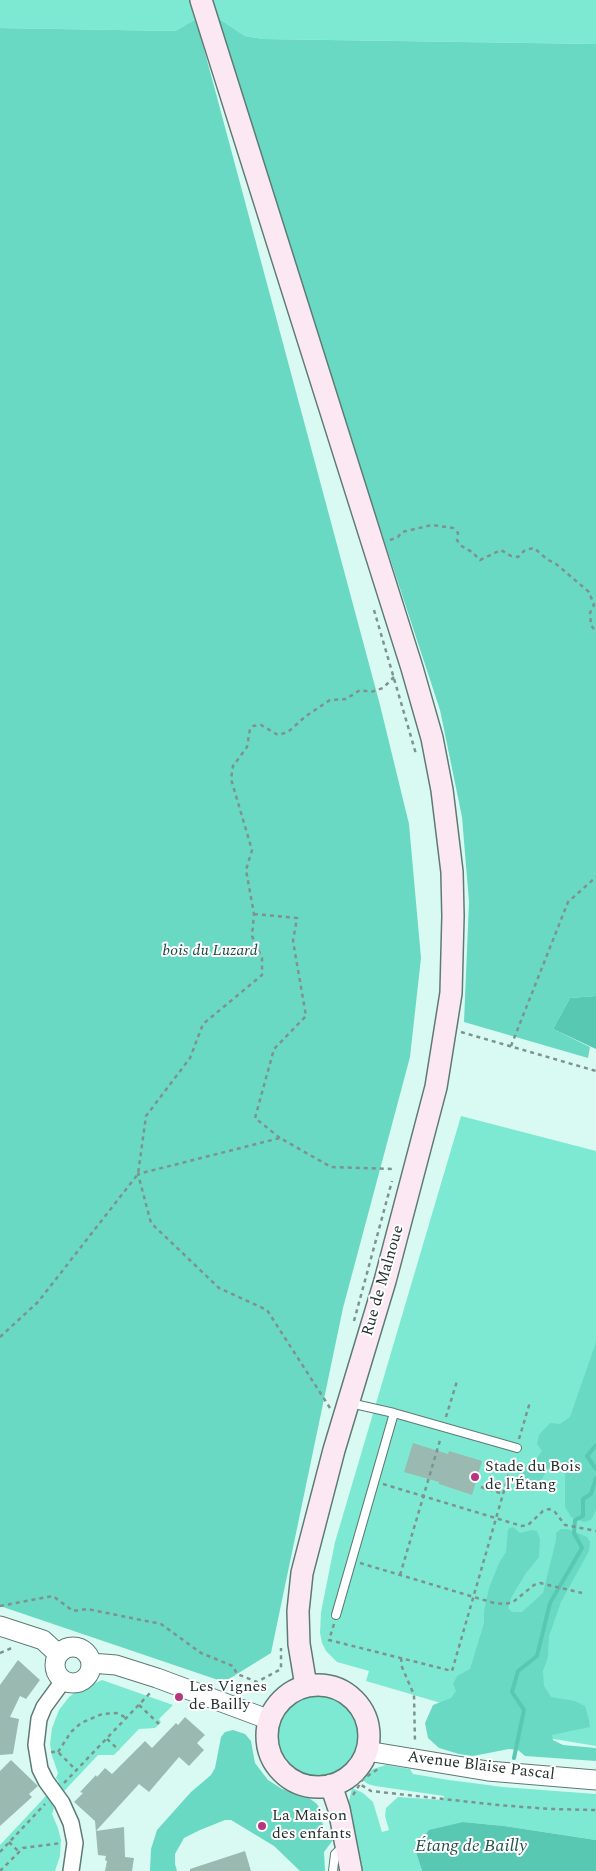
<!DOCTYPE html>
<meta charset="utf-8">
<style>
body{margin:0}
canvas{display:block;background:#d9faf2}
</style>
<canvas width="596" height="1871"></canvas>
<script>
const g = document.querySelector('canvas').getContext('2d');
g.lineJoin = 'round';
function fillPath(path, color) { g.fillStyle = color; g.fill(path, 'evenodd'); }
const toPath = rows => new Path2D(rows.map(r => 'M' + r).join(''));
function stroke(path, color, width, dash) { g.strokeStyle = color; g.lineWidth = width; g.lineCap = dash ? 'butt' : 'round'; g.setLineDash(dash || []); g.stroke(path); }
function drawText(font, color, halo, rows, align = 'center') {
  g.font = font + ' Spectral,serif'; g.lineWidth = 4; g.setLineDash([]); g.textBaseline = 'middle'; g.strokeStyle = halo; g.fillStyle = color; for (const [text, x, y, turn = 0] of rows) {
    g.save(); g.translate(x, y); g.rotate((+turn || 0) * Math.PI / 180); g.textAlign = isNaN(turn) ? turn : align; if (halo) g.strokeText(text, 0, 0); g.fillText(text, 0, 0); g.restore();
  }
}
fillPath(toPath([
 [0,0,190,0,196,19,175,31,0,28],
 [213,0,596,0,596,44,263,39,245,36,218,18],
 [461,1116,596,1151,596,1746,542,1737,441,1703,366,1681,369,1671,337,1662,326,1651,322,1643,320,1633,321,1612,335,1542],
 [102,1680,173,1705,159,1719,161,1722,155,1728,139,1729,114,1755,98,1755,52,1804,54,1808,52,1814,58,1828,61,1840,60,1856,55,1871,0,1871,0,1845,59,1782,56,1778,58,1773,52,1756,50,1744,52,1728,59,1710,69,1697,77,1691],
 '271 1735a44 44 0 1 1 88 0a44 44 0 1 1-88 0Z',
 [386,1765,410,1769,413,1774,449,1780,503,1787,596,1794,596,1840,504,1826,463,1822,415,1849,422,1871,359,1871,349,1801,352,1788,363,1793,373,1802,382,1832,389,1830,385,1816,386,1808,398,1797,444,1800,444,1796,375,1786,368,1784,361,1779,373,1769]
]), '#7ee9d3');
fillPath(toPath([
 [218,18,245,36,263,39,596,44,596,996,570,998,553,1029,590,1047,588,1058,464,1022,469,902,462,817,440,710,355,452],
 [196,19,380,705,409,824,421,958,410,1057,343,1308,271,1653,224,1682,0,1606,0,28,175,31],
 [596,1342,596,1510,591,1520,584,1522,571,1517,565,1507,565,1474,561,1464,552,1463,535,1489,527,1491,522,1483,524,1467,535,1461,542,1451,537,1444,539,1435,550,1423,560,1424,570,1417],
 [513,1527,520,1533,532,1530,537,1531,540,1539,539,1557,526,1573,512,1596,508,1608,512,1612,522,1612,543,1593,556,1540,556,1533,561,1529,568,1529,587,1537,590,1542,589,1551,561,1602,549,1636,548,1657,543,1671,544,1686,551,1697,575,1701,585,1706,589,1720,590,1727,552,1735,553,1740,563,1745,596,1748,596,1761,525,1756,518,1750,509,1749,473,1756,459,1754,439,1748,428,1738,425,1723,433,1705,451,1698,456,1691,453,1684,457,1676,470,1669,484,1623,484,1611,489,1588,499,1563,506,1552,508,1529],
 [233,1730,245,1734,251,1741,255,1763,268,1780,282,1789,309,1798,317,1804,322,1813,322,1822,325,1831,331,1833,333,1840,324,1852,325,1871,300,1871,274,1846,231,1820,225,1820,200,1830,184,1838,175,1854,175,1864,177,1871,150,1871,151,1849,157,1830,191,1792,211,1775,215,1768,221,1737,225,1732]
]), '#6ad9c3');
fillPath(toPath([
 [596,996,596,1049,553,1029,570,998],
 [463,1822,504,1826,596,1840,596,1871,422,1871,415,1849,429,1830]
]), '#58c8b3');
stroke(toPath([
 [596,1445,587,1456,596,1469],
 [514,1758,524,1710,512,1692,518,1671,537,1656,550,1603,582,1548,574,1533,575,1520,583,1516,583,1499,591,1494,596,1478]
]), '#58c8b3', 4);
fillPath(toPath([
 [413,1443,448,1454,449,1451,482,1461,472,1495,439,1484,439,1482,404,1472],
 [18,1660,40,1680,26,1699,20,1696,10,1717,19,1719,13,1754,0,1755,0,1685],
 [185,1717,205,1735,197,1743,204,1750,189,1766,179,1757,149,1792,139,1784,96,1831,124,1827,125,1857,134,1858,132,1871,105,1871,107,1861,105,1860,106,1856,98,1855,95,1821,74,1802,83,1793,80,1792,96,1775,97,1777,105,1768,112,1774,145,1741,152,1748,176,1723,178,1725],
 [11,1760,38,1786,29,1794,32,1797,0,1826,0,1771],
 [245,1851,251,1871,190,1871,190,1869]
]), '#99b9b1');
const service = toPath([
 [350,1403,394,1413,517,1448],
 [336,1615,394,1413],
 [333,1871,335,1854,344,1846]
]);
const minor = toPath([
 [63,1681,44,1707,39,1719,36,1745,40,1769,46,1781,62,1803,71,1823,75,1843,71,1871]
]);
const tertiary = toPath([
 [0,1626,43,1640,58,1654],
 '55 1665a18 18 0 1 1 36 0a18 18 0 1 1-36 0Z',
 [91,1663,116,1665,157,1678,270,1720],
 [367,1751,488,1771,596,1780]
]);
const secondary = toPath([
 [201,0,412,668,432,738,442,790,452,872,453,916,451,993,436,1087,385,1281,334,1450,302,1573,298,1611,299,1644,306,1686],
 '267 1736a51 51 0 1 1 102 0a51 51 0 1 1-102 0Z',
 [331,1785,339,1809,351,1871]
]);
stroke(service, '#5d7b74', 10);
stroke(minor, '#5d7b74', 18);
stroke(tertiary, '#5d7b74', 21);
stroke(secondary, '#5d7b74', 24);
stroke(toPath([
 [390,540,398,537,402,532,432,525,453,528,458,533,457,540,460,545,472,552,480,560,501,550,511,556,518,557,525,550,534,548,548,560,555,563,589,592,594,605,590,613,591,625,596,632],
 [374,610,416,754],
 [254,914,297,918,293,941,306,1016,274,1049,255,1118,280,1138],
 [461,1032,596,1071],
 [511,1046,568,902,596,877],
 [354,1321,392,1181],
 [0,1337,38,1302,138,1174,146,1116,190,1058,203,1024,262,975,262,958,252,936,254,914,246,870,252,850,231,779,233,766,247,747,250,729,253,726,261,725,278,735,288,732,306,716,330,700,346,699,360,690,371,692,383,688,394,677],
 [330,1408,267,1310,219,1288,151,1223,138,1174,280,1138,331,1167,395,1169],
 [446,1417,457,1381],
 [519,1439,530,1402],
 [383,1484,522,1526,528,1525,543,1511,549,1509,555,1512,565,1525,596,1531],
 [481,1487,503,1494],
 [360,1563,494,1603,505,1604,513,1602,534,1585,540,1583,582,1593],
 [400,1575,441,1437],
 [0,1606,53,1596,73,1611,87,1609,161,1624,201,1653,233,1666,237,1674,257,1682,281,1669,281,1648],
 [334,1624,329,1640,452,1671,514,1456],
 [0,1653,14,1647],
 [401,1658,402,1667,414,1695,415,1743],
 [139,1705,159,1724],
 [107,1739,119,1750],
 [51,1752,58,1752,76,1770],
 [58,1752,71,1732,81,1723,102,1714,118,1713,126,1718],
 [348,1777,371,1791,498,1805,550,1809,596,1810],
 [64,1783,152,1691],
 [353,1795,363,1779,378,1769],
 [9,1842,18,1851],
 [0,1852,45,1804],
 [0,1871,23,1848,61,1843]
]), '#7d938e', 2.5, [4, 4]);
stroke(service, '#fff', 8);
stroke(minor, '#fff', 15);
stroke(tertiary, '#fff', 19);
stroke(secondary, '#fce8f2', 21);
for (const [x, y, r, color] of [
 [475,1477,5,"#b73680"],
 [179,1697,5,"#b73680"],
 [262,1826,5,"#b73680"]
]) { const dot = new Path2D(); dot.arc(x, y, r, 0, 2 * Math.PI); g.fillStyle = color; g.fill(dot); stroke(dot, '#fff', 2); }
drawText('italic 16px', '#184a40', '#fff', [
 ["bois du Luzard",210,952]
]);
drawText('16px', '#25322f', '#fff', [
 ["Rue de Malnoue",384,1281,-74],
 ["Avenue Blaise Pascal",481,1767,7]
]);
drawText('16px', '#25322f', '#fff', [
 ["Stade du Bois",485,1468],
 ["de l'Étang",485,1486],
 ["Les Vignes",189,1688],
 ["de Bailly",189,1706],
 ["La Maison",272,1817],
 ["des enfants",272,1835]
], 'left');
drawText('italic 18px', '#24544a', '#fff', [
 ["Étang de Bailly",471,1847]
]);
</script>
